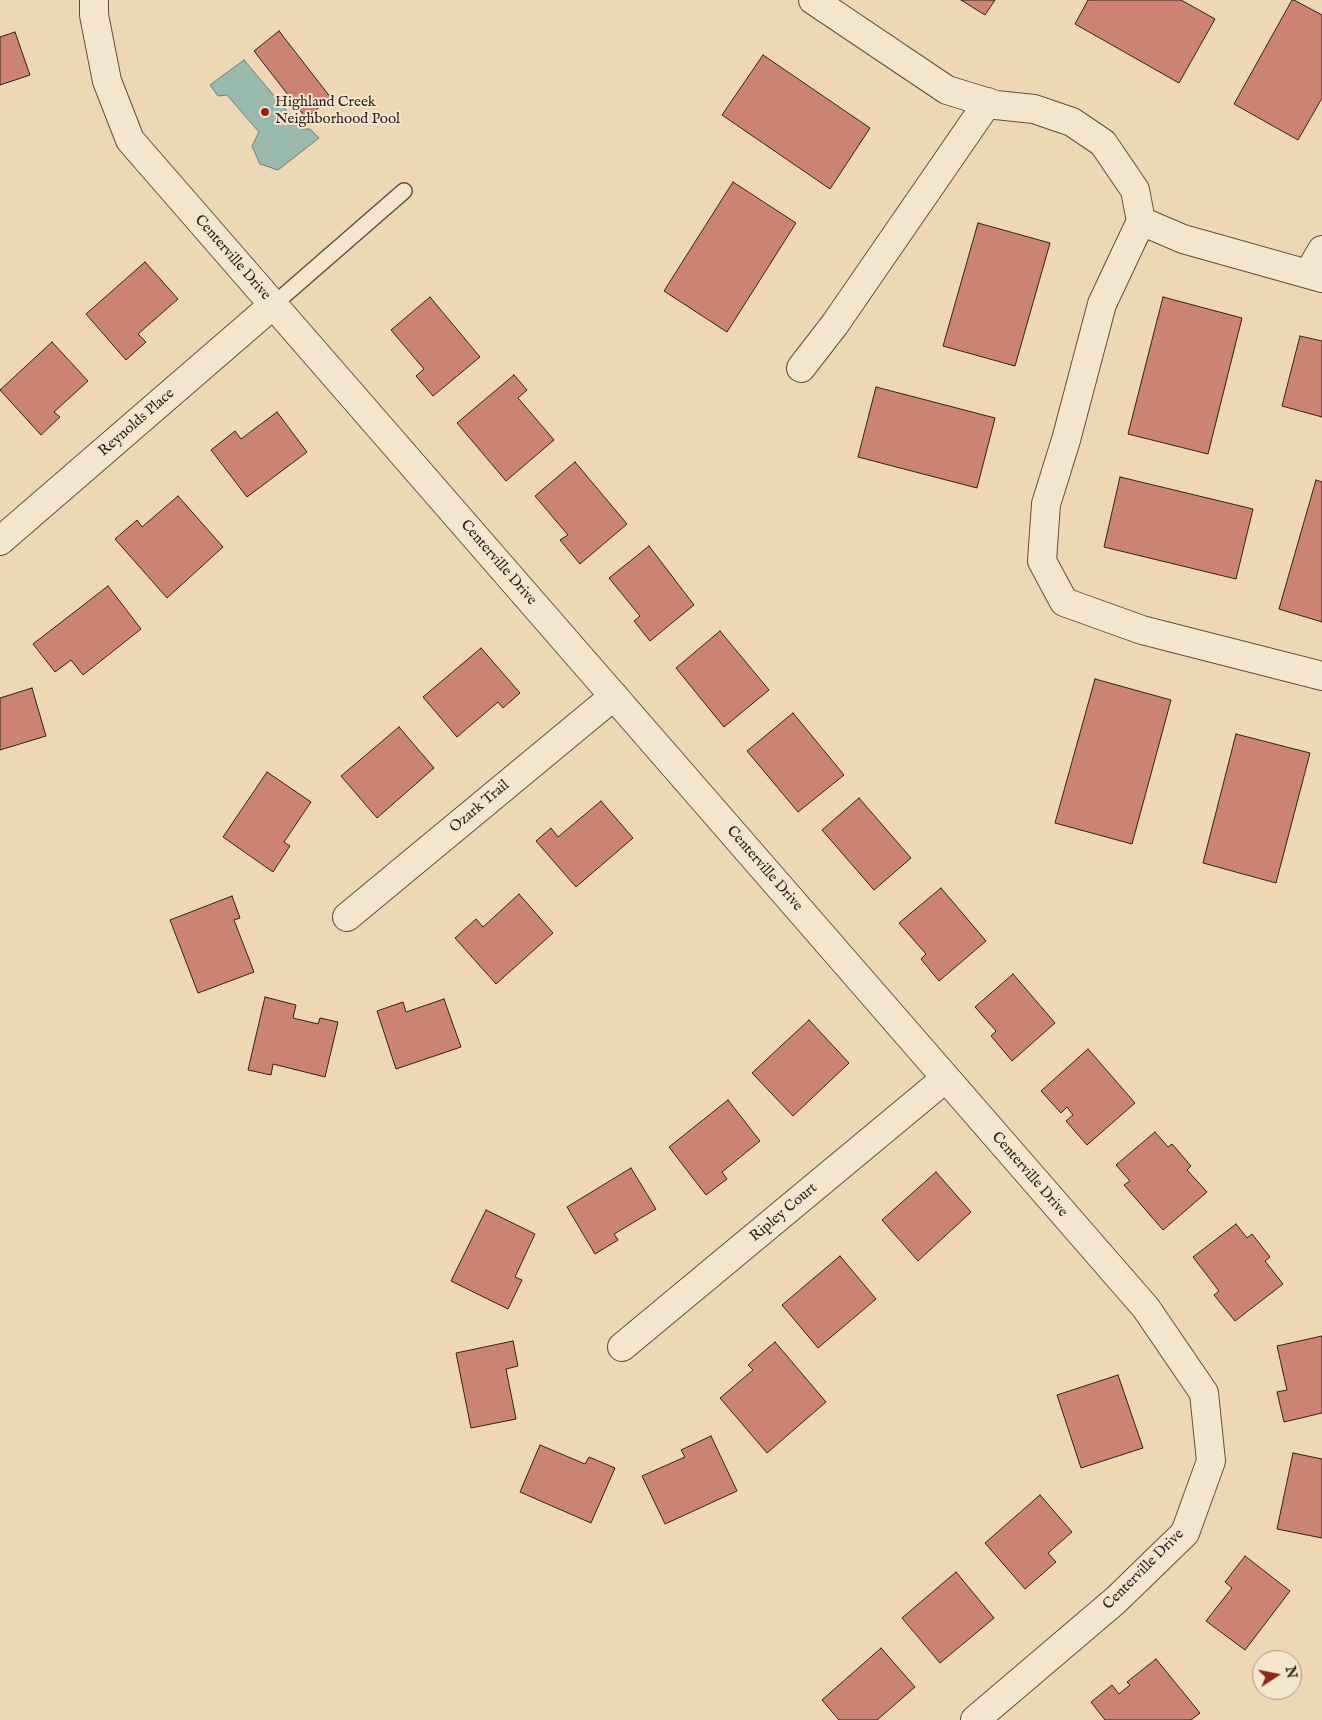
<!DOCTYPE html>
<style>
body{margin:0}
#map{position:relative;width:1322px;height:1720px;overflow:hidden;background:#eed7b4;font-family:"IM FELL English",serif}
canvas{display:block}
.north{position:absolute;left:1252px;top:1650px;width:50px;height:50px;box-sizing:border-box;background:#f4e5ce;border:1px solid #a59787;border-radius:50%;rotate:79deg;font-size:14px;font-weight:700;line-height:20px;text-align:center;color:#2f221d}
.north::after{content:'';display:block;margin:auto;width:18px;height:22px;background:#8f2418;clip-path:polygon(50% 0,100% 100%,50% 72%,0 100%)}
</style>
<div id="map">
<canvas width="1322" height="1720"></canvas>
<div class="north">N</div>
</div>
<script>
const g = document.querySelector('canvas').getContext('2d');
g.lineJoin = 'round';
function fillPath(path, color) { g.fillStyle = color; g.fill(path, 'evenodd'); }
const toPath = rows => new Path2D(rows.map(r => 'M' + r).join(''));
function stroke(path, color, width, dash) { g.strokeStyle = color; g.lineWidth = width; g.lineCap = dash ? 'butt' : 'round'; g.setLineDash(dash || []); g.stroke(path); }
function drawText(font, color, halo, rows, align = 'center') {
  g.font = font + ' "IM FELL English",serif'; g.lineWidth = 4; g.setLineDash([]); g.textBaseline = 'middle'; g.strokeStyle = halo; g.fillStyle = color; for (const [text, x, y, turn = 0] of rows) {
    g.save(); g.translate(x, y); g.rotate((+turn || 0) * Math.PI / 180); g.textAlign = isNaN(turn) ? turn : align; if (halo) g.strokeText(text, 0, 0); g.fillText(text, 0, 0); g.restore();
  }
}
const water = toPath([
 [244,60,302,129,310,129,319,138,278,170,260,164,252,146,259,132,227,95,218,96,210,85,244,60]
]);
fillPath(water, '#99baad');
stroke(water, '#6f7d73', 1);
const building = toPath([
 [961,0,995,0,985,15,961,0],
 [1088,0,1181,0,1215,19,1179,83,1075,24,1088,0],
 [1292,0,1294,0,1322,15,1322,98,1298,140,1234,104,1292,0],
 [279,31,331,98,306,118,254,51,279,31],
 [15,32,30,75,0,85,0,37,15,32],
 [763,55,870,128,830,189,722,115,763,55],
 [733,182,796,223,727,332,664,291,733,182],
 [978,223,1050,243,1015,366,943,346,978,223],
 [145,262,178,299,138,334,146,342,126,360,86,314,145,262],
 [430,297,480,357,433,396,416,376,424,369,391,330,430,297],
 [1163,297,1242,318,1208,454,1128,434,1163,297],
 [1300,336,1322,341,1322,417,1282,406,1300,336],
 [52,342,88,381,54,412,60,417,41,435,0,390,52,342],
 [514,375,527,390,518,398,554,440,506,481,457,423,514,375],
 [876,387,995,418,977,488,858,457,876,387],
 [277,412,307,452,247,497,211,450,235,431,241,439,277,412],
 [575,462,627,524,580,564,560,540,568,535,535,496,575,462],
 [1120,477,1253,509,1236,579,1104,547,1120,477],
 [1316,480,1322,482,1322,622,1279,609,1316,480],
 [178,496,223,547,167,598,115,539,137,520,142,527,178,496],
 [649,546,694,605,650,641,634,621,640,616,609,578,649,546],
 [108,586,141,629,83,675,71,660,55,672,33,644,108,586],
 [720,631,769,690,724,727,676,668,720,631],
 [481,648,520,693,503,708,498,702,457,737,423,697,481,648],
 [1095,679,1171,700,1132,844,1055,823,1095,679],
 [32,688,46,736,0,750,0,698,32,688],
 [793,713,844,775,798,812,747,751,793,713],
 [399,727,434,768,377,818,341,776,399,727],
 [1236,734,1310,753,1276,883,1203,863,1236,734],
 [267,772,311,802,284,842,290,846,273,872,223,837,267,772],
 [859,798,911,858,874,890,822,830,859,798],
 [601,801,633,838,576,887,536,841,551,828,558,837,601,801],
 [941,888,986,941,939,981,921,959,926,954,899,923,941,888],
 [519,894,553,933,496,984,455,938,476,919,483,927,519,894],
 [232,896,240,918,234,920,254,972,198,993,170,920,232,896],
 [1013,974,1055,1023,1012,1061,991,1036,996,1031,975,1007,1013,974],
 [265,997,296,1005,293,1018,318,1024,320,1018,338,1022,325,1077,273,1064,271,1075,248,1070,265,997],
 [444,999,461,1047,396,1069,377,1011,403,1002,406,1012,444,999],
 [809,1020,849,1063,793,1116,752,1073,809,1020],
 [1088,1049,1135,1103,1087,1145,1066,1121,1073,1115,1067,1107,1061,1113,1041,1091,1088,1049],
 [728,1100,760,1141,722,1172,727,1179,706,1195,669,1147,728,1100],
 [1155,1132,1168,1147,1172,1144,1191,1166,1187,1170,1207,1192,1163,1230,1124,1185,1130,1181,1116,1165,1155,1132],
 [631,1168,656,1209,614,1234,618,1240,595,1254,567,1207,631,1168],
 [936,1172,971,1212,918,1261,882,1220,936,1172],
 [486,1210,535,1234,515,1277,522,1280,508,1309,451,1281,486,1210],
 [1236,1224,1247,1238,1252,1234,1270,1257,1265,1261,1283,1284,1235,1321,1214,1295,1219,1291,1193,1257,1236,1224],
 [840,1256,876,1299,818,1348,782,1305,840,1256],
 [1322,1336,1322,1413,1284,1422,1277,1392,1287,1390,1277,1346,1322,1336],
 [513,1341,518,1366,506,1369,516,1419,471,1428,456,1353,513,1341],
 [775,1342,826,1402,767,1453,720,1398,753,1370,748,1365,775,1342],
 [1118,1375,1143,1448,1081,1468,1057,1395,1118,1375],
 [711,1436,737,1491,665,1524,642,1476,685,1457,681,1450,711,1436],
 [540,1445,585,1464,589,1457,615,1468,591,1523,520,1492,540,1445],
 [1293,1453,1322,1459,1322,1538,1277,1529,1293,1453],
 [1040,1495,1072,1532,1048,1553,1056,1562,1025,1589,985,1543,1040,1495],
 [1245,1556,1290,1591,1245,1650,1206,1621,1232,1588,1225,1582,1245,1556],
 [956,1572,994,1618,940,1663,902,1618,956,1572],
 [881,1648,915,1687,877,1720,839,1720,822,1700,881,1648],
 [1156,1659,1200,1713,1191,1720,1105,1720,1091,1702,1112,1685,1119,1694,1130,1685,1127,1682,1156,1659]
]);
fillPath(building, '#cc8374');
stroke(building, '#2f221d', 1);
const lane = toPath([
 [273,305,404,191]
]);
const street = toPath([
 [94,0,94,15,107,81,130,140,1146,1308,1204,1393,1211,1461,1185,1533,1116,1600,975,1720],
 [813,0,947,90,996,105,1034,109,1072,122,1103,143,1135,190,1141,221,1102,304,1066,440,1046,504,1042,561,1064,602,1142,630,1322,676],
 [1141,221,1183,239,1322,278],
 [1308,274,1322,250],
 [801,368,835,324,988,102],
 [0,541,273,305],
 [347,917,614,696],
 [622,1347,946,1078]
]);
stroke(lane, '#5f4f43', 18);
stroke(street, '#5f4f43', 30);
stroke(lane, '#f4e5ce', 15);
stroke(street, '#f4e5ce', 28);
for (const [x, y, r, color] of [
 [265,112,5,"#8f2418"]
]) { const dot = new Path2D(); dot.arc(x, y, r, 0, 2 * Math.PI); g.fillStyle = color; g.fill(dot); stroke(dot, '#f4e5ce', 2); }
drawText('15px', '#2f221d', '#f4e5ce', [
 ["Highland Creek",275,103],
 ["Neighborhood Pool",275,120]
], 'left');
drawText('15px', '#2f221d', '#f4e5ce', [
 ["Centerville Drive",232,258,49],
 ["Reynolds Place",137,423,-41],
 ["Centerville Drive",498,563,49],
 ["Ozark Trail",480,807,-40],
 ["Centerville Drive",764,869,49],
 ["Centerville Drive",1029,1175,49],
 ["Ripley Court",784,1213,-40],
 ["Centerville Drive",1144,1570,-45]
]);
</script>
